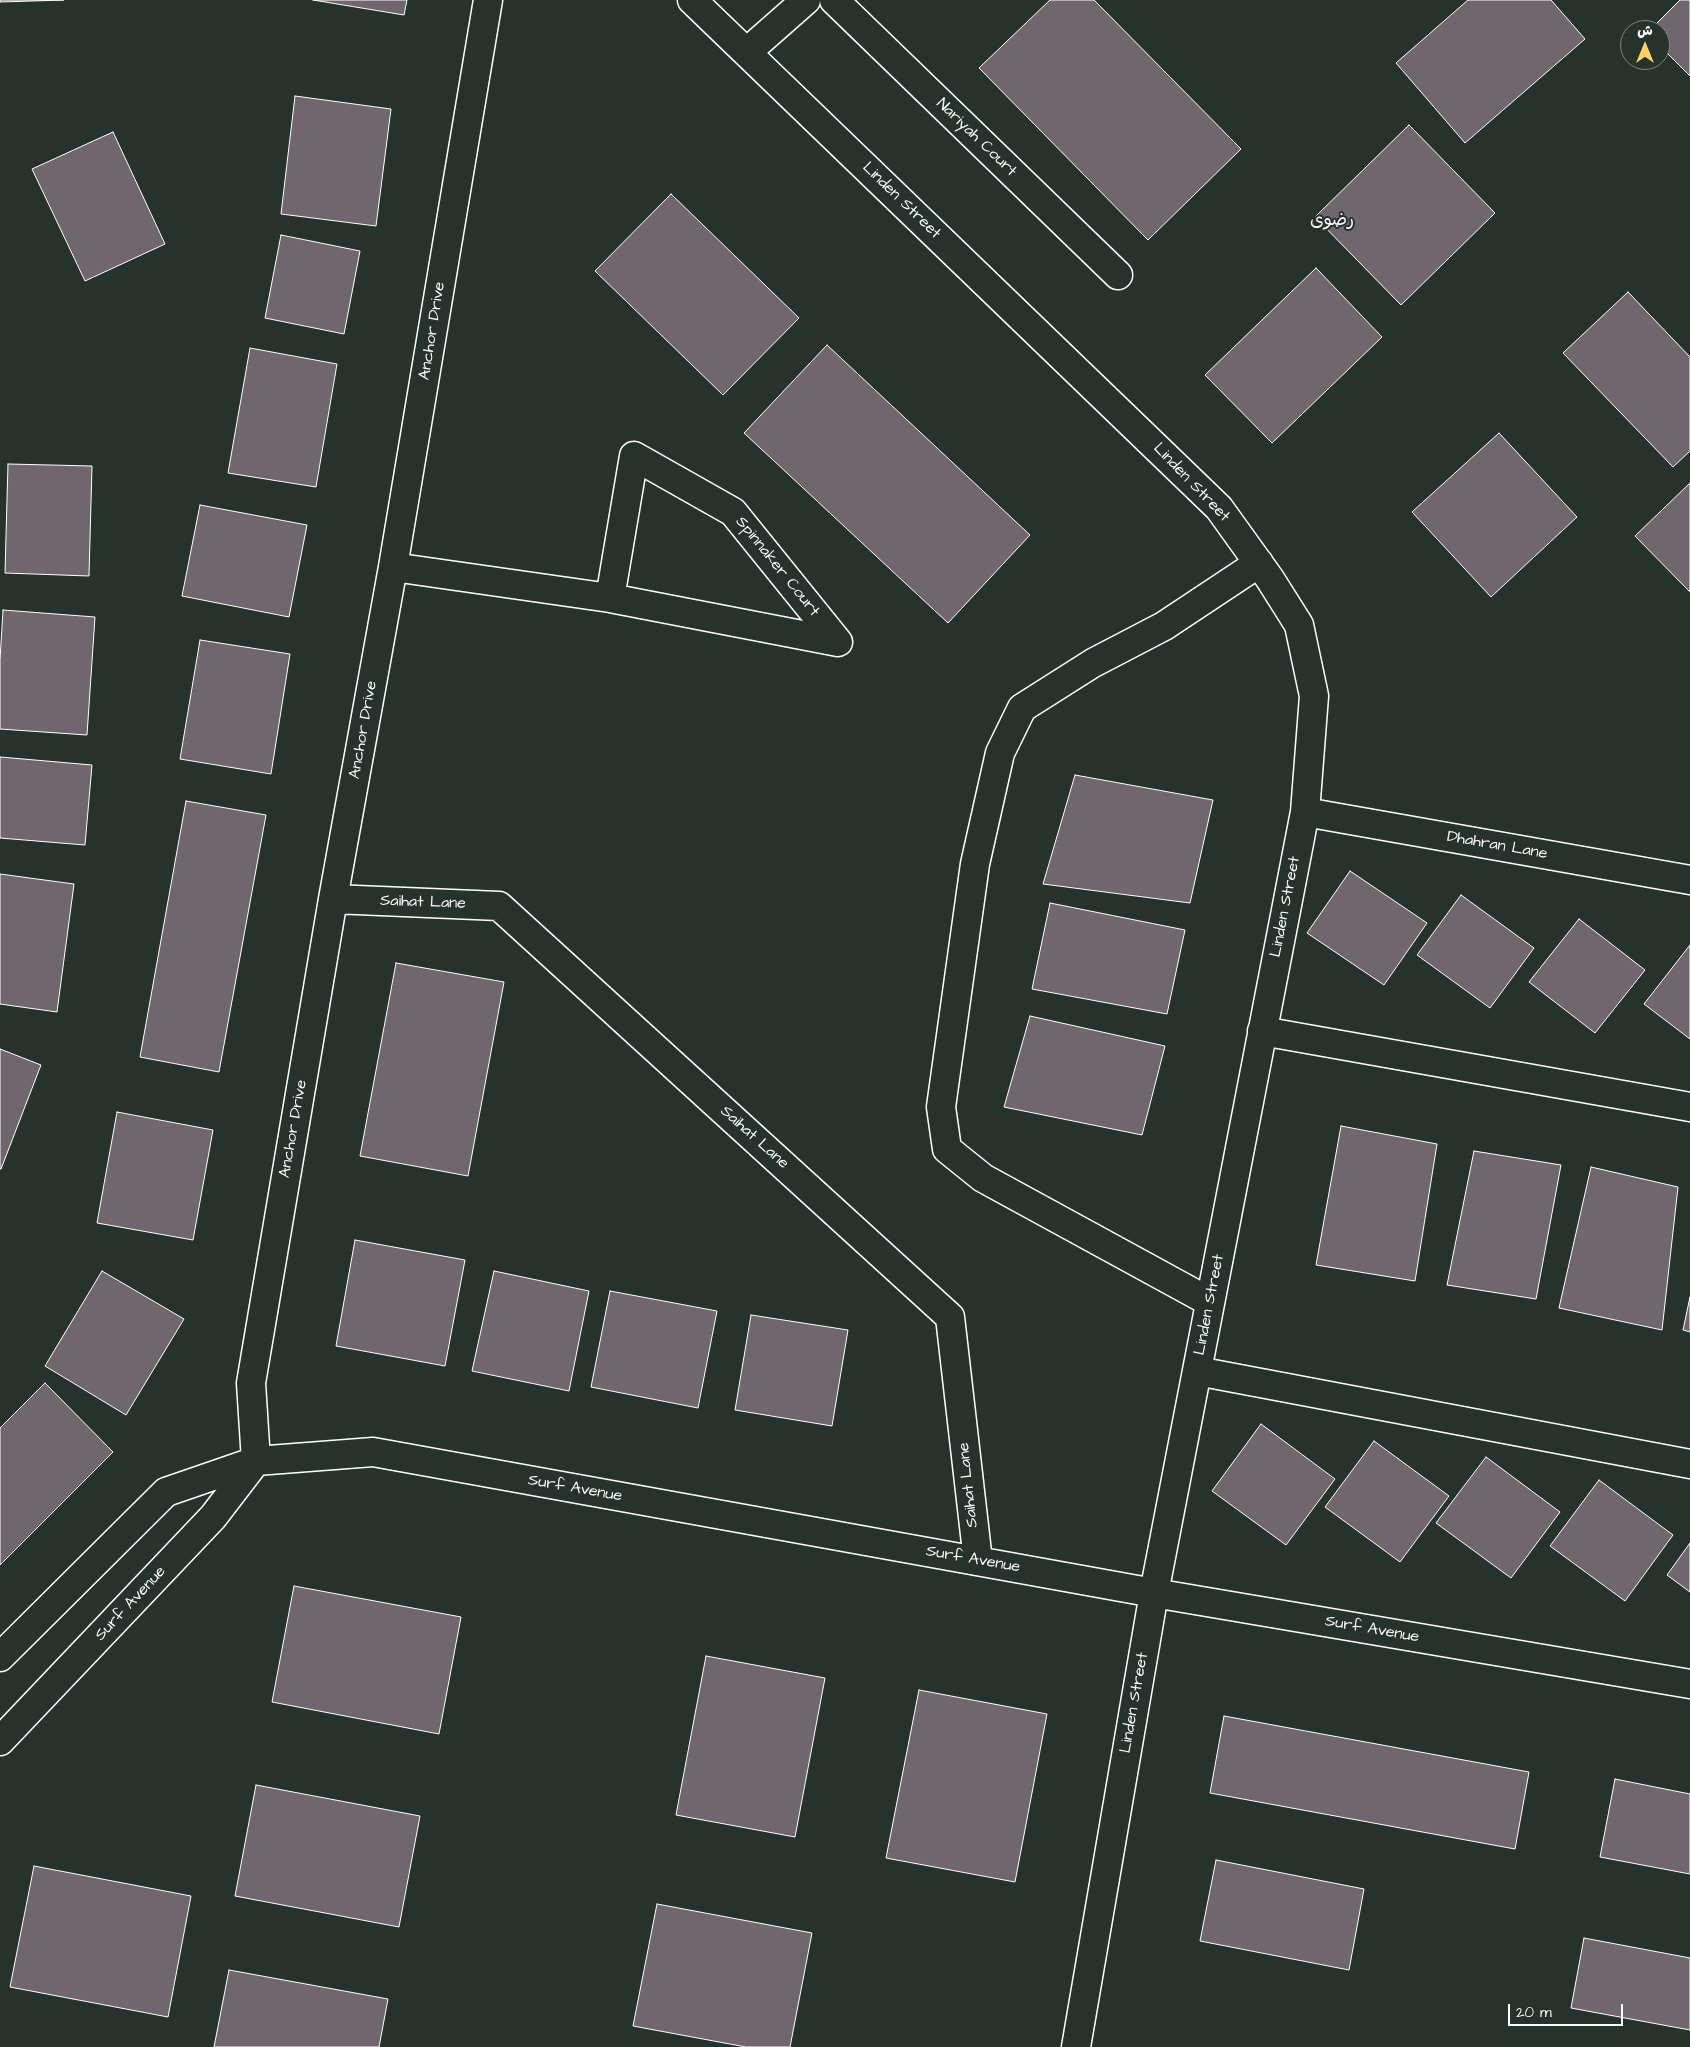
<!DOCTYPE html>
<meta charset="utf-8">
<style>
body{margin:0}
#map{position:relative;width:1690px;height:2047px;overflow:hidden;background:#26332d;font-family:"Architects Daughter","Playpen Sans Arabic",sans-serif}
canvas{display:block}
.north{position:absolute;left:1620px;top:20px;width:50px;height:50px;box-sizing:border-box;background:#26332d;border:1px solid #7d8581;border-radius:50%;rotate:0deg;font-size:14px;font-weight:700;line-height:20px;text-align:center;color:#fff}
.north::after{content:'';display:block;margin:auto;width:18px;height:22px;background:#ffd166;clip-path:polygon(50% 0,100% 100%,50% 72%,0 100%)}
.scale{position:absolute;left:1508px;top:2004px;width:115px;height:22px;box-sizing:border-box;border:2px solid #fff;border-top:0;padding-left:6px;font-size:15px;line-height:18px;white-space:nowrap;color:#fff;-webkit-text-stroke:4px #26332d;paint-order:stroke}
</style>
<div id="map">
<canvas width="1690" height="2047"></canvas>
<div class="north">ش</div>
<div class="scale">20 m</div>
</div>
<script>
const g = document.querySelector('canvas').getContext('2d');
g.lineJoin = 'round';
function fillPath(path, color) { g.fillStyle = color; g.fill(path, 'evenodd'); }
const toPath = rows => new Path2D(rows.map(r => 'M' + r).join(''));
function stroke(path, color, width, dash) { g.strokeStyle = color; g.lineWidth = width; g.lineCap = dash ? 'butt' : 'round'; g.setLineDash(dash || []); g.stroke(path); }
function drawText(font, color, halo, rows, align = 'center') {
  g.font = font + ' "Architects Daughter","Playpen Sans Arabic",sans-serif'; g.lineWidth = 4; g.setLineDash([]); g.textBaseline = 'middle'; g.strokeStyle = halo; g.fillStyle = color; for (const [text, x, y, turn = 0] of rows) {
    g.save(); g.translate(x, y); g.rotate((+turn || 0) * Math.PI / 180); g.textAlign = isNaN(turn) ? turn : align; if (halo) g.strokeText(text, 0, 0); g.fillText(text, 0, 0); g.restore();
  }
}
const building = toPath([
 [0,0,64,0,0,2,0,0],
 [313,0,407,0,404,15,313,0],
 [1050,0,1094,0,1241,149,1148,240,979,68,1050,0],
 [1468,0,1551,0,1585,39,1465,143,1396,63,1468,0],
 [1680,0,1690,0,1690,76,1660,46,1660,30,1650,30,1680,0],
 [295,96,391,109,376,226,281,214,295,96],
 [1409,125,1495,213,1401,305,1315,217,1409,125],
 [113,132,165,244,85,281,32,169,113,132],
 [671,194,799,318,723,395,595,271,671,194],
 [281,235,360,251,344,334,265,318,281,235],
 [1316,268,1382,337,1272,443,1205,375,1316,268],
 [1628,292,1690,357,1690,451,1673,467,1563,353,1628,292],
 [827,345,1030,535,948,623,744,433,827,345],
 [250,348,337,364,316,487,228,473,250,348],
 [1499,433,1577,517,1491,597,1412,512,1499,433],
 [8,464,92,466,89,576,5,573,8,464],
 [1690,483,1690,592,1635,536,1690,483],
 [200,505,307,525,289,617,182,596,200,505],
 [3,610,95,617,87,735,0,729,0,660,3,610],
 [200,640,290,654,271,774,180,759,200,640],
 [0,757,92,765,85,845,0,838,0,757],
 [1075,775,1213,800,1190,903,1043,884,1075,775],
 [186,801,266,815,219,1072,140,1057,186,801],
 [1350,871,1427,923,1384,985,1307,933,1350,871],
 [0,874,74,884,57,1012,0,1004,0,874],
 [1461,895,1534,948,1490,1008,1417,955,1461,895],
 [1050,903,1185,930,1167,1014,1032,989,1050,903],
 [1579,919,1645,970,1595,1033,1529,982,1579,919],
 [1690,945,1690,1039,1644,1004,1690,945],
 [396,963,504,982,468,1176,360,1156,396,963],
 [1030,1016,1165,1046,1142,1135,1004,1107,1030,1016],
 [0,1049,41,1065,1,1169,0,1169,0,1049],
 [117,1112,213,1130,193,1240,97,1223,117,1112],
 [1341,1126,1437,1144,1415,1281,1316,1265,1341,1126],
 [1474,1151,1561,1165,1536,1299,1447,1285,1474,1151],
 [1591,1167,1678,1187,1662,1330,1559,1308,1591,1167],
 [355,1240,465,1260,445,1366,336,1346,355,1240],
 [102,1271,184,1319,126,1415,45,1366,102,1271],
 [494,1271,589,1291,569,1391,472,1371,494,1271],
 [610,1291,717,1311,698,1408,591,1387,610,1291],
 [1690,1297,1690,1332,1683,1330,1690,1297],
 [751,1315,848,1330,832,1426,735,1410,751,1315],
 [45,1383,113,1452,0,1565,0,1428,45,1383],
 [1261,1424,1335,1479,1286,1545,1212,1491,1261,1424],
 [1374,1441,1449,1496,1400,1562,1325,1507,1374,1441],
 [1486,1457,1560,1512,1511,1578,1436,1523,1486,1457],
 [1599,1480,1673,1535,1625,1601,1550,1546,1599,1480],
 [1690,1543,1690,1592,1667,1575,1690,1543],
 [294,1586,461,1617,439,1734,272,1702,294,1586],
 [706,1656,825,1678,795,1837,676,1815,706,1656],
 [919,1690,1047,1714,1015,1882,886,1858,919,1690],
 [1224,1716,1529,1772,1515,1849,1210,1793,1224,1716],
 [1615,1779,1690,1794,1690,1874,1600,1857,1615,1779],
 [256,1785,420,1816,399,1927,235,1896,256,1785],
 [1216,1860,1364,1889,1349,1970,1200,1941,1216,1860],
 [34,1866,191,1896,168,2017,10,1987,34,1866],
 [657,1904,812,1933,790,2047,746,2047,633,2026,657,1904],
 [1584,1938,1690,1958,1690,2030,1571,2008,1584,1938],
 [229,1970,388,1999,379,2047,214,2047,229,1970]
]);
fillPath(building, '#70666d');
stroke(building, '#fff', 1);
const minor = toPath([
 [692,0,1219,508,1270,579,1299,625,1314,696,1305,812,1154,1593,1076,2047],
 [834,0,1118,275],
 [747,52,806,0],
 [393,567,610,598,838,642,733,512,634,456,610,598],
 [1305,812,1690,880],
 [333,899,499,906,950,1317,978,1561],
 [1262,1031,1690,1107],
 [1210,1302,983,1178,947,1149,941,1107,975,864,1000,753,1022,708,1093,663,1164,626,1259,563],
 [1197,1371,1690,1464],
 [256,1461,251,1383,333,899,393,567,488,0],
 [0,1657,166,1492,256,1461,373,1452,1154,1593,1690,1684],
 [0,1741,213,1517,256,1461]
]);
stroke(minor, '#fff', 31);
stroke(minor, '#26332d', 28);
drawText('16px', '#fff', '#26332d', [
 ["Nariyah Court",976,138,44],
 ["Linden Street",901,201,44],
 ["Anchor Drive",433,331,-81],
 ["Linden Street",1191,483,46],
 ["Spinnaker Court",777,567,51],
 ["Anchor Drive",364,730,-80],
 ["Dhahran Lane",1497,846,10],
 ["Saihat Lane",423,903,2],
 ["Linden Street",1286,907,-79],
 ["Anchor Drive",294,1129,-80],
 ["Saihat Lane",754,1138,42],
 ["Linden Street",1210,1305,-79],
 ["Saihat Lane",969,1485,-96],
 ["Surf Avenue",575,1489,10],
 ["Surf Avenue",973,1560,10],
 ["Surf Avenue",131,1604,-47],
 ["Surf Avenue",1372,1630,10],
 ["Linden Street",1135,1703,-80]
]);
drawText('18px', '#fff', '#26332d', [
 ["رضوى",1332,221]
]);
</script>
